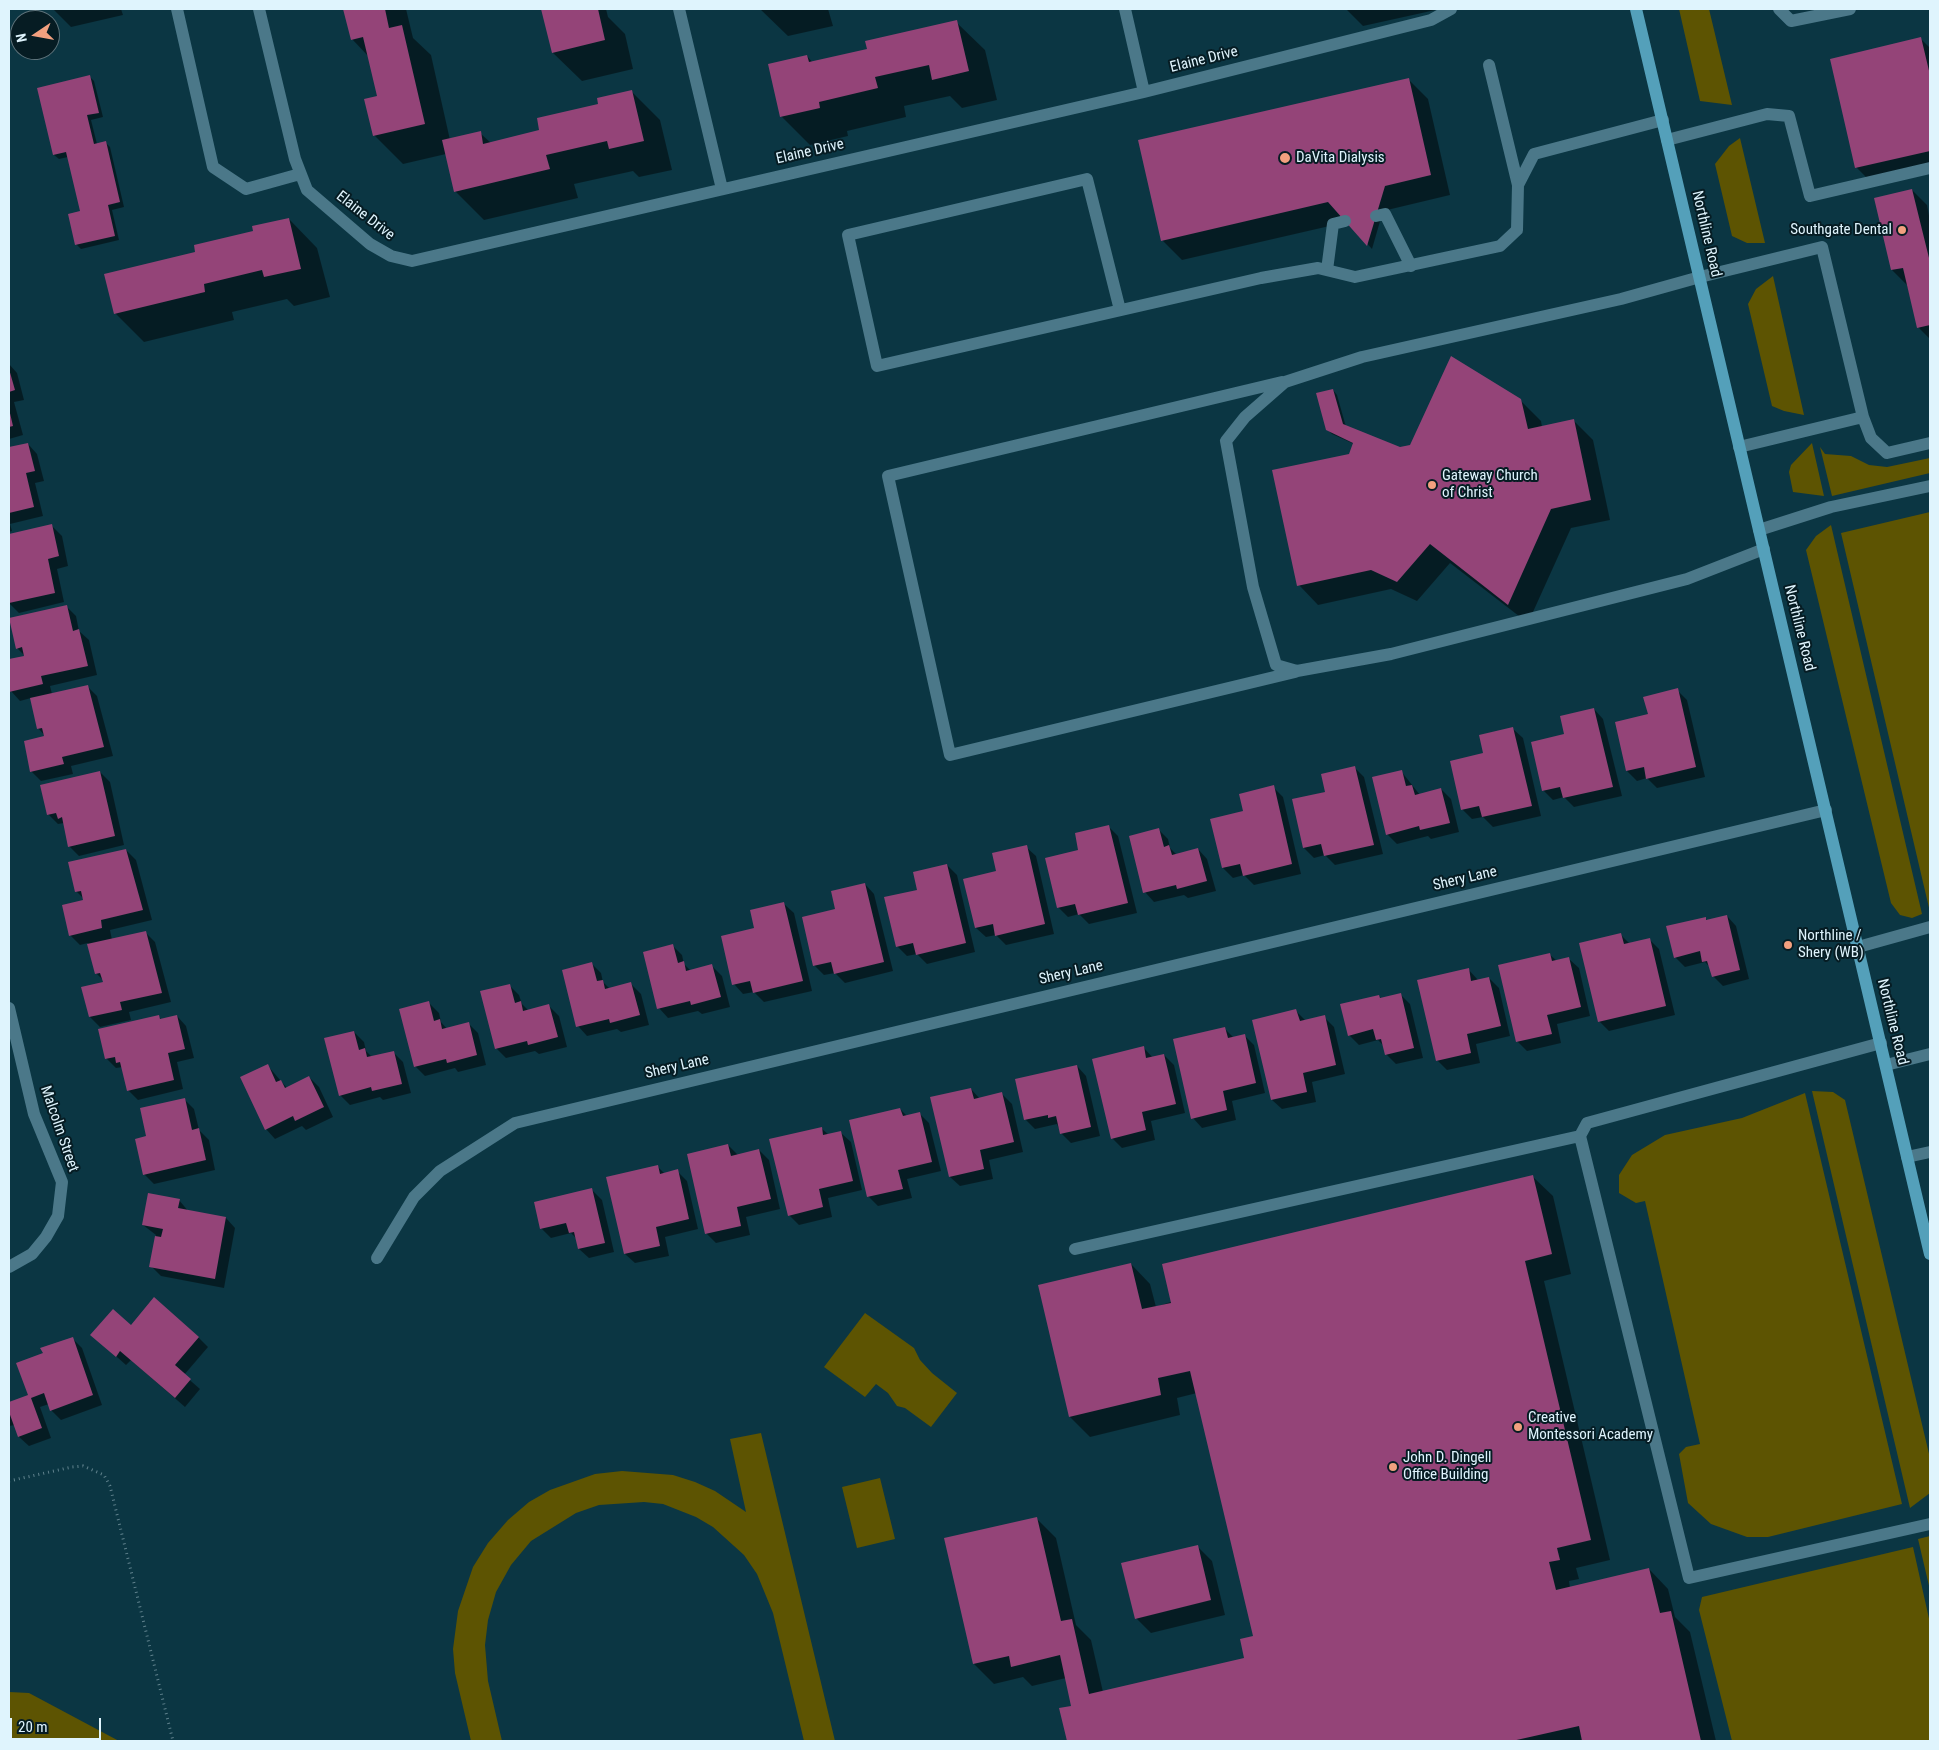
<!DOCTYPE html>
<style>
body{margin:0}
#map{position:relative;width:1939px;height:1750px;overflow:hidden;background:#0b3643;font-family:"Roboto Condensed",sans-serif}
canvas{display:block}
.frame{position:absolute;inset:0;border:10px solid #dff4fd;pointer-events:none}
.north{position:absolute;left:10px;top:10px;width:50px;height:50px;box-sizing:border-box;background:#061c23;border:1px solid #5d727a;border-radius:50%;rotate:258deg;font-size:14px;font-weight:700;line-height:20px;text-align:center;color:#dff4fd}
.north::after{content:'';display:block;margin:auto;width:18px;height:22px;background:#f2a07f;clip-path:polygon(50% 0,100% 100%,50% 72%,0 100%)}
.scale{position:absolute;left:10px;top:1718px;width:91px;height:22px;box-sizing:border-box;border:2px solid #dff4fd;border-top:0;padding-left:6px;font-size:15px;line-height:18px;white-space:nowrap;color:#dff4fd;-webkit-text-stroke:4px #061c23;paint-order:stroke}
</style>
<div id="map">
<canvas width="1939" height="1750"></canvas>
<div class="frame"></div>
<div class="north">N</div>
<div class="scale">20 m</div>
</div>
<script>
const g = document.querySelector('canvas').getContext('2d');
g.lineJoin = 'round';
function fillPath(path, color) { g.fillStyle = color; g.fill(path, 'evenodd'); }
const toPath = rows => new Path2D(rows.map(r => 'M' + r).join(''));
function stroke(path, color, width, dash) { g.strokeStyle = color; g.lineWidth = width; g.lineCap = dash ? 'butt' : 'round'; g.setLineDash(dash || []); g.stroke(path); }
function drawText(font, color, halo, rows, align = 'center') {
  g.font = font + ' "Roboto Condensed",sans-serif'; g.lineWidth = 4; g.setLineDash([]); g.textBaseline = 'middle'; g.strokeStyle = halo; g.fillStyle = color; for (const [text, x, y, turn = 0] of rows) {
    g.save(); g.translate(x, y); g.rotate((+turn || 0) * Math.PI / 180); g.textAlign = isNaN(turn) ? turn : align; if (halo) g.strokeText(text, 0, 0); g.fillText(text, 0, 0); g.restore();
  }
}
fillPath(toPath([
 [1679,9,1709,9,1732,105,1700,101],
 [1740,138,1765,243,1747,243,1732,236,1715,164,1729,146],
 [1773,276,1804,415,1784,411,1772,406,1748,304,1756,289],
 [1812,443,1824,496,1793,492,1789,472,1791,465],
 [1820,447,1825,454,1851,456,1869,465,1887,467,1930,458,1930,473,1832,496],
 [1930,512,1930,912,1841,533],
 [1831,525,1922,914,1912,918,1900,915,1891,903,1806,550,1816,536],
 [1812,1091,1833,1092,1845,1100,1930,1458,1930,1493,1910,1508],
 [1805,1093,1902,1504,1768,1537,1747,1537,1711,1524,1688,1503,1679,1454,1686,1447,1700,1444,1645,1201,1636,1203,1619,1193,1619,1175,1632,1155,1665,1135,1742,1118],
 [865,1313,914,1348,920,1360,932,1373,957,1393,931,1427,905,1408,897,1406,888,1393,876,1384,865,1397,824,1367],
 [761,1433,835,1741,804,1741,773,1613,757,1574,744,1555,713,1527,696,1517,663,1504,644,1502,599,1505,576,1513,531,1541,511,1565,496,1592,488,1620,485,1645,488,1681,502,1741,471,1741,455,1673,453,1649,458,1611,473,1567,488,1543,508,1520,529,1502,550,1490,595,1474,622,1471,673,1475,695,1482,715,1491,746,1512,730,1439],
 [880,1478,895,1539,857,1548,842,1487],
 [1930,1536,1930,1590,1918,1539],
 [1913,1547,1930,1623,1930,1741,1732,1741,1699,1610,1702,1597],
 [9,1692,29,1693,119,1741,9,1741]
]), '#5d5402');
fillPath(toPath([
 [53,9,121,9,123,15,71,27],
 [345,9,406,9,413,38,431,55,450,140,480,133,491,143,541,131,631,91,660,120,672,170,639,177,633,171,574,184,578,198,484,220,455,191,446,154,403,164,374,135,378,97,369,57,352,39],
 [543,9,606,9,608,17,625,34,633,69,582,81,553,53],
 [760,9,828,9,833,26,788,36],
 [1346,9,1440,9,1363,26],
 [956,22,985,50,997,100,962,108,950,96,904,106,906,117,847,131,848,136,810,145,781,116,807,56,813,63,868,50],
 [1921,39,1930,48,1930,169,1872,183,1857,168,1831,60],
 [90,77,94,81,103,117,91,120,97,144,105,142,110,147,124,207,112,210,119,240,81,249,76,244,82,212,68,157,59,159,54,155,38,89],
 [1408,79,1428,99,1450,195,1383,211,1372,249,1347,222,1182,260,1162,240],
 [1912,190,1927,205,1930,221,1930,339,1919,328,1907,285,1892,270],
 [289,219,317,248,330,297,294,306,287,299,232,312,234,320,144,342,115,313,197,253],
 [9,364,17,373,24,400,14,402,23,435,9,439],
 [1333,390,1337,395,1346,427,1400,449,1411,446,1520,400,1541,421,1542,427,1573,420,1593,440,1610,520,1571,528,1528,623,1450,563,1417,601,1391,589,1318,605,1299,585,1354,444,1332,434,1327,429],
 [28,444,37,454,44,481,35,483,43,516,10,524,12,531,9,532,9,448],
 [52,526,62,536,68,566,57,569,64,602,19,613,9,603,9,536],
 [66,606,76,616,79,631,89,640,97,675,50,686,52,694,87,686,97,696,113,756,71,766,73,774,41,781,31,771,46,737,38,728,31,698,20,701,11,691,9,661,26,657,17,648],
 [1677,690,1687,700,1705,777,1657,788,1647,778,1637,781,1627,771,1649,715],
 [1594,709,1603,719,1622,796,1574,807,1564,797,1553,800,1543,790,1565,735],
 [1513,729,1523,738,1541,816,1493,827,1483,817,1472,819,1462,809,1485,754],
 [1354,767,1364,777,1383,854,1335,865,1325,855,1314,858,1304,848,1293,800,1326,792],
 [1401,771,1420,795,1441,789,1451,799,1459,832,1431,839,1428,836,1397,844,1387,834],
 [100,772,110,782,124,845,79,856,69,846,64,823,58,824,48,814],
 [1273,787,1283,797,1301,874,1254,885,1244,875,1233,878,1223,868,1245,812],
 [1108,826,1118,836,1137,913,1089,924,1079,914,1068,917,1058,907,1080,851],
 [1158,829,1168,839,1170,848,1177,855,1198,849,1207,859,1216,891,1188,898,1184,895,1154,902,1145,892],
 [1026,847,1036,856,1054,934,1006,945,996,935,986,937,976,928,998,872],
 [126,850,136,860,152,920,110,930,112,940,145,932,155,942,171,1002,129,1012,131,1020,100,1027,90,1017,105,982,96,973,88,943,80,945,70,935,85,900,77,892,70,863],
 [947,865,957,875,975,952,927,964,917,954,907,956,897,946,919,891],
 [865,884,874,894,893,971,845,983,835,973,824,975,814,965,836,910],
 [784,904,794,913,812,991,764,1002,754,992,743,994,734,984,756,929],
 [1727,916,1736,926,1749,979,1723,986,1713,976,1711,968,1705,962,1685,967,1675,957,1705,918,1708,921],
 [1620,934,1630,944,1649,939,1659,949,1675,1015,1609,1031,1599,1021],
 [672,945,682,955,684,964,691,971,712,966,722,976,730,1007,702,1014,698,1011,668,1018,659,1008],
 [1549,954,1557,961,1569,959,1579,968,1590,1016,1557,1024,1561,1043,1527,1051,1517,1041],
 [591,963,601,973,603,982,610,989,631,984,641,994,649,1025,621,1032,617,1029,587,1036,578,1026],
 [1468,969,1478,980,1489,978,1499,988,1510,1036,1476,1044,1480,1063,1447,1070,1437,1060],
 [509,985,519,995,522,1004,529,1011,549,1006,559,1016,567,1047,539,1054,535,1051,506,1058,496,1048],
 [1400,994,1410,1004,1423,1058,1396,1064,1386,1054,1385,1047,1378,1040,1359,1045,1349,1035,1379,996,1382,999],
 [429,1003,439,1013,441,1022,447,1029,468,1023,478,1033,486,1065,458,1072,455,1068,425,1076,415,1066],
 [1296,1011,1306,1021,1324,1017,1334,1027,1345,1074,1312,1082,1316,1102,1282,1109,1272,1100],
 [158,1016,162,1020,177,1016,186,1026,194,1058,177,1062,183,1089,138,1100,128,1090,123,1067,116,1068,106,1058],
 [1224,1028,1234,1038,1244,1035,1254,1045,1265,1093,1232,1101,1236,1120,1202,1128,1193,1118],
 [354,1032,364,1042,366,1051,372,1057,393,1052,403,1062,411,1093,383,1100,380,1097,350,1105,340,1095],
 [1144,1048,1153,1058,1164,1055,1174,1065,1185,1113,1151,1121,1155,1140,1122,1148,1112,1138],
 [268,1066,287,1088,309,1077,319,1087,333,1117,306,1130,302,1126,275,1139,266,1129],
 [1077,1066,1086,1076,1100,1136,1071,1143,1061,1133,1057,1124,1035,1129,1025,1119],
 [971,1089,980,1099,1002,1094,1012,1104,1023,1152,989,1160,993,1179,960,1186,950,1177],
 [184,1099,194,1109,199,1130,209,1140,215,1170,154,1184,144,1174,148,1137],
 [900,1109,907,1116,920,1114,929,1123,941,1171,907,1179,912,1198,878,1206,868,1196],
 [821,1128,829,1135,841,1133,851,1142,862,1190,828,1198,832,1217,799,1225,789,1215],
 [728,1145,738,1155,759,1150,769,1160,780,1209,746,1217,750,1235,716,1243,706,1233],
 [658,1167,665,1174,677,1171,687,1181,698,1229,665,1237,669,1256,635,1263,625,1254],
 [1533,1177,1553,1196,1571,1274,1544,1281,1610,1560,1576,1568,1579,1579,1569,1581,1570,1588,1649,1569,1668,1589,1675,1617,1690,1632,1716,1741,1068,1741,1061,1709,1073,1707,1066,1678,1032,1686,1023,1677,994,1684,974,1664,1036,1518,1056,1538,1076,1625,1091,1640,1103,1692,1246,1659,1254,1637,1197,1393,1177,1398,1180,1415,1090,1437,1070,1417,1039,1286,1131,1264,1150,1284,1156,1307],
 [592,1190,602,1200,614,1252,589,1258,579,1249,577,1239,571,1233,551,1238,541,1228],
 [179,1200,189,1212,226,1218,235,1228,224,1288,161,1276,151,1266,156,1235,143,1225],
 [131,1327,198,1337,208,1347,184,1375,200,1389,185,1407,131,1360,126,1365,92,1335],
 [72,1338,82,1348,102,1405,61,1420,51,1410,49,1404,40,1407,51,1438,29,1446,19,1437,15,1425,9,1426,9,1403,29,1396,44,1354],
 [1197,1546,1212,1561,1225,1615,1151,1633,1136,1618]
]), '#0007');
fillPath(toPath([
 [343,9,385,9,389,28,402,25,425,124,373,136,364,99,377,96,363,37,351,40],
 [541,9,598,9,605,40,552,53],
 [957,20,969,71,932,80,929,65,875,77,878,88,819,102,820,108,780,117,768,64,807,55,809,62,867,49,865,41],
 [1921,37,1930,75,1930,151,1855,168,1830,59],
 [90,75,99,113,87,115,94,144,106,141,120,202,108,205,115,236,75,245,68,214,80,211,66,152,53,155,37,88],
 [1409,78,1431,175,1385,186,1367,246,1328,202,1161,241,1138,140],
 [632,90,644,141,609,149,607,141,546,155,550,169,454,192,442,140,481,131,483,144,539,130,537,118,598,104,597,98],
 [1912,189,1930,262,1930,325,1917,328,1903,268,1891,270,1874,198],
 [289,218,301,269,264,277,262,270,204,284,205,292,114,314,104,274,195,252,194,245,253,231,252,226],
 [1451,356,1521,399,1528,429,1574,419,1591,500,1551,509,1508,605,1430,544,1397,582,1371,570,1297,586,1272,470,1349,454,1353,443,1326,430,1316,393,1333,389,1343,424,1400,447,1410,445],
 [9,369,15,390,9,392],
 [9,409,13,426,9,427],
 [28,443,35,471,26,473,34,507,9,513,9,447],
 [52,524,59,556,48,559,55,593,9,603,9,534],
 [67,605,73,631,79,629,88,666,41,676,43,684,9,692,9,659,24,656,22,647,16,649,9,618],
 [88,685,104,747,62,757,64,764,30,772,24,741,44,736,42,728,37,729,30,698],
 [1678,688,1696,767,1646,779,1644,767,1626,771,1615,722,1648,714,1643,697],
 [1594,708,1613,787,1563,798,1560,787,1542,791,1531,742,1564,734,1560,716],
 [1513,727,1532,806,1482,817,1479,806,1461,810,1450,761,1483,753,1479,735],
 [1355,766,1374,845,1324,856,1321,844,1303,848,1292,799,1325,792,1321,774],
 [1402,770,1406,786,1412,785,1415,795,1441,788,1450,823,1420,830,1419,826,1386,835,1372,777],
 [100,771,115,836,68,847,62,817,58,819,56,813,47,815,40,785],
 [1274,785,1292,864,1243,876,1240,864,1222,868,1210,819,1243,811,1239,794],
 [1109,825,1128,903,1078,915,1075,904,1057,908,1045,858,1078,850,1075,833],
 [1159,828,1164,847,1169,845,1172,855,1198,848,1207,881,1177,889,1176,885,1143,893,1129,836],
 [1027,845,1045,924,995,936,993,924,975,928,963,879,996,871,992,853],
 [126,849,143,910,101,920,102,928,69,936,62,905,83,900,81,891,75,892,68,862],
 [947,864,966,943,916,955,913,943,896,947,884,897,917,890,913,872],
 [865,883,884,962,834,974,831,962,813,966,802,917,835,909,831,891],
 [784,902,803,981,753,993,750,981,732,985,721,936,754,928,750,910],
 [1727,915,1740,970,1712,977,1707,961,1702,962,1700,951,1674,958,1666,926,1706,917,1706,920],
 [146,931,162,993,120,1002,122,1010,89,1017,81,987,103,982,100,973,95,974,87,944],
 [1621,933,1624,944,1650,938,1666,1006,1598,1022,1579,943],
 [673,944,678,963,684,961,686,971,712,964,721,997,691,1005,690,1001,657,1009,643,952],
 [1550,953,1552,961,1569,957,1581,1007,1547,1015,1552,1034,1516,1042,1498,965],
 [592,962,597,981,603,980,605,989,631,982,640,1015,610,1023,609,1019,576,1027,562,970],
 [1469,968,1471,981,1489,977,1501,1026,1467,1034,1471,1053,1436,1061,1417,980],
 [510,984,515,1003,521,1001,523,1011,549,1004,558,1037,528,1045,527,1041,495,1049,480,991],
 [1401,993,1414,1048,1385,1055,1381,1039,1376,1040,1373,1029,1348,1036,1340,1004,1379,995,1380,998],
 [429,1001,434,1021,440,1019,442,1029,469,1022,477,1055,447,1063,446,1059,414,1067,399,1009],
 [1296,1009,1300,1021,1325,1015,1336,1065,1303,1073,1307,1092,1271,1100,1252,1020],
 [159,1015,160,1019,177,1015,185,1049,168,1053,174,1080,127,1091,120,1062,116,1063,115,1057,105,1059,98,1029],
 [1225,1027,1228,1038,1245,1034,1256,1083,1223,1091,1227,1110,1191,1119,1173,1039],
 [354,1031,359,1050,365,1048,367,1057,394,1051,402,1084,372,1091,371,1087,339,1096,324,1038],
 [1144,1046,1146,1058,1164,1054,1176,1104,1142,1112,1146,1130,1111,1139,1092,1059],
 [268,1064,276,1082,281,1080,285,1088,309,1076,324,1107,295,1121,293,1116,265,1130,240,1077],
 [1077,1065,1091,1127,1060,1134,1056,1116,1048,1118,1048,1115,1024,1120,1015,1079],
 [971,1088,974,1099,1002,1092,1014,1142,980,1150,984,1169,949,1177,930,1097],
 [185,1098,192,1130,199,1128,206,1160,143,1175,135,1139,146,1136,140,1108],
 [900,1108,903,1116,920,1112,932,1162,898,1170,903,1189,867,1197,849,1120],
 [822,1127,823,1135,841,1131,853,1181,819,1189,823,1207,788,1216,769,1139],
 [728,1144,731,1156,759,1149,771,1199,737,1207,741,1226,705,1234,687,1154],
 [658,1165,660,1174,678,1169,689,1219,656,1227,660,1246,624,1254,606,1177],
 [1533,1175,1552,1254,1525,1261,1591,1540,1557,1548,1560,1560,1549,1562,1556,1590,1649,1568,1660,1613,1671,1611,1701,1741,1582,1741,1579,1726,1512,1741,1067,1741,1059,1708,1071,1706,1060,1655,1011,1667,1009,1656,973,1664,944,1538,1037,1517,1061,1621,1072,1619,1089,1694,1244,1658,1240,1639,1253,1636,1190,1371,1158,1378,1161,1395,1069,1417,1038,1285,1131,1263,1142,1309,1171,1303,1162,1264],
 [592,1188,605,1243,578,1249,574,1232,569,1233,566,1223,540,1229,534,1202],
 [148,1193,180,1199,178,1208,226,1217,215,1279,149,1267,155,1236,161,1237,163,1229,142,1225],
 [154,1297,199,1337,175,1365,191,1379,175,1398,120,1351,116,1357,90,1335,113,1309,131,1325],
 [73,1337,93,1395,50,1411,44,1393,31,1398,42,1428,18,1437,9,1412,9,1402,28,1395,16,1363,43,1353,40,1348],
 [1198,1545,1211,1600,1135,1619,1121,1563]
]), '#944478');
stroke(toPath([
 [9,1481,72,1467,83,1466,104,1475,110,1486,173,1741]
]), '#60828d', 3, [1, 4]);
stroke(toPath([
 [177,9,213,167,246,189,300,174],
 [259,9,295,159,307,190,370,244,391,256,412,261,1144,92,1431,20,1451,9],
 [679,9,722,189],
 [1125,9,1144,92],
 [1779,9,1791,21,1850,9],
 [1489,65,1518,185],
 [1667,140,1767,114,1789,116,1810,196,1930,168],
 [1376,216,1385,214,1411,266],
 [1327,270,1333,224,1345,221],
 [1120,310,1087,179,848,235,877,366,1261,278,1318,268,1355,277,1500,246,1517,230,1518,185,1534,154,1663,120],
 [1282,382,888,476,950,755,1295,672],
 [1863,417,1871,438,1887,453,1930,443],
 [1739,447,1863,417,1822,247,1700,277,1621,299,1362,357,1285,382,1245,417,1226,441,1253,587,1276,665,1297,671,1391,654,1687,579,1764,549],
 [1759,530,1831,507,1930,486],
 [1858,947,1930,927],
 [1881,1043,1587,1123,1580,1136,1689,1578,1930,1524],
 [1886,1065,1930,1054],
 [1075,1249,1580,1136]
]), '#4b7889', 12);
stroke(toPath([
 [9,1008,34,1114,62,1182,58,1216,46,1237,32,1254,9,1267],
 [1907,1157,1930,1152],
 [377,1258,414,1197,440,1171,515,1123,1826,810]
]), '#4b7889', 12);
stroke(toPath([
 [1636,9,1930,1254]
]), '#54a0ba', 12);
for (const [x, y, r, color] of [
 [1285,158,6,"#f2a07f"],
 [1902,230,5,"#f2a07f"],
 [1432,485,5,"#f2a07f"],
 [1788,945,5,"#f2a07f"],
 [1518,1427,5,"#f2a07f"],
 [1393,1467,5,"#f2a07f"]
]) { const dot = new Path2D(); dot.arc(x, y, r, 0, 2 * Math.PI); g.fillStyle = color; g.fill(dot); stroke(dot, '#061c23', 2); }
drawText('15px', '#dff4fd', '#061c23', [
 ["Elaine Drive",1204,60,-14],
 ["Elaine Drive",810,152,-13],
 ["Elaine Drive",365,216,38],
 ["Northline Road",1706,234,77],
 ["Northline Road",1799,628,76],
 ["Shery Lane",1465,879,-13],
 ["Shery Lane",1071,973,-13],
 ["Northline Road",1892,1022,76],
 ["Shery Lane",677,1067,-13],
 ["Malcolm Street",59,1129,71]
]);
drawText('15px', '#dff4fd', '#061c23', [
 ["DaVita Dialysis",1296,158],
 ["Southgate Dental",1892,230,"right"],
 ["Gateway Church",1442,476],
 ["of Christ",1442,493],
 ["Northline /",1798,936],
 ["Shery (WB)",1798,953],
 ["Creative",1528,1418],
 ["Montessori Academy",1528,1435],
 ["John D. Dingell",1403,1458],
 ["Office Building",1403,1475]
], 'left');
</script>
